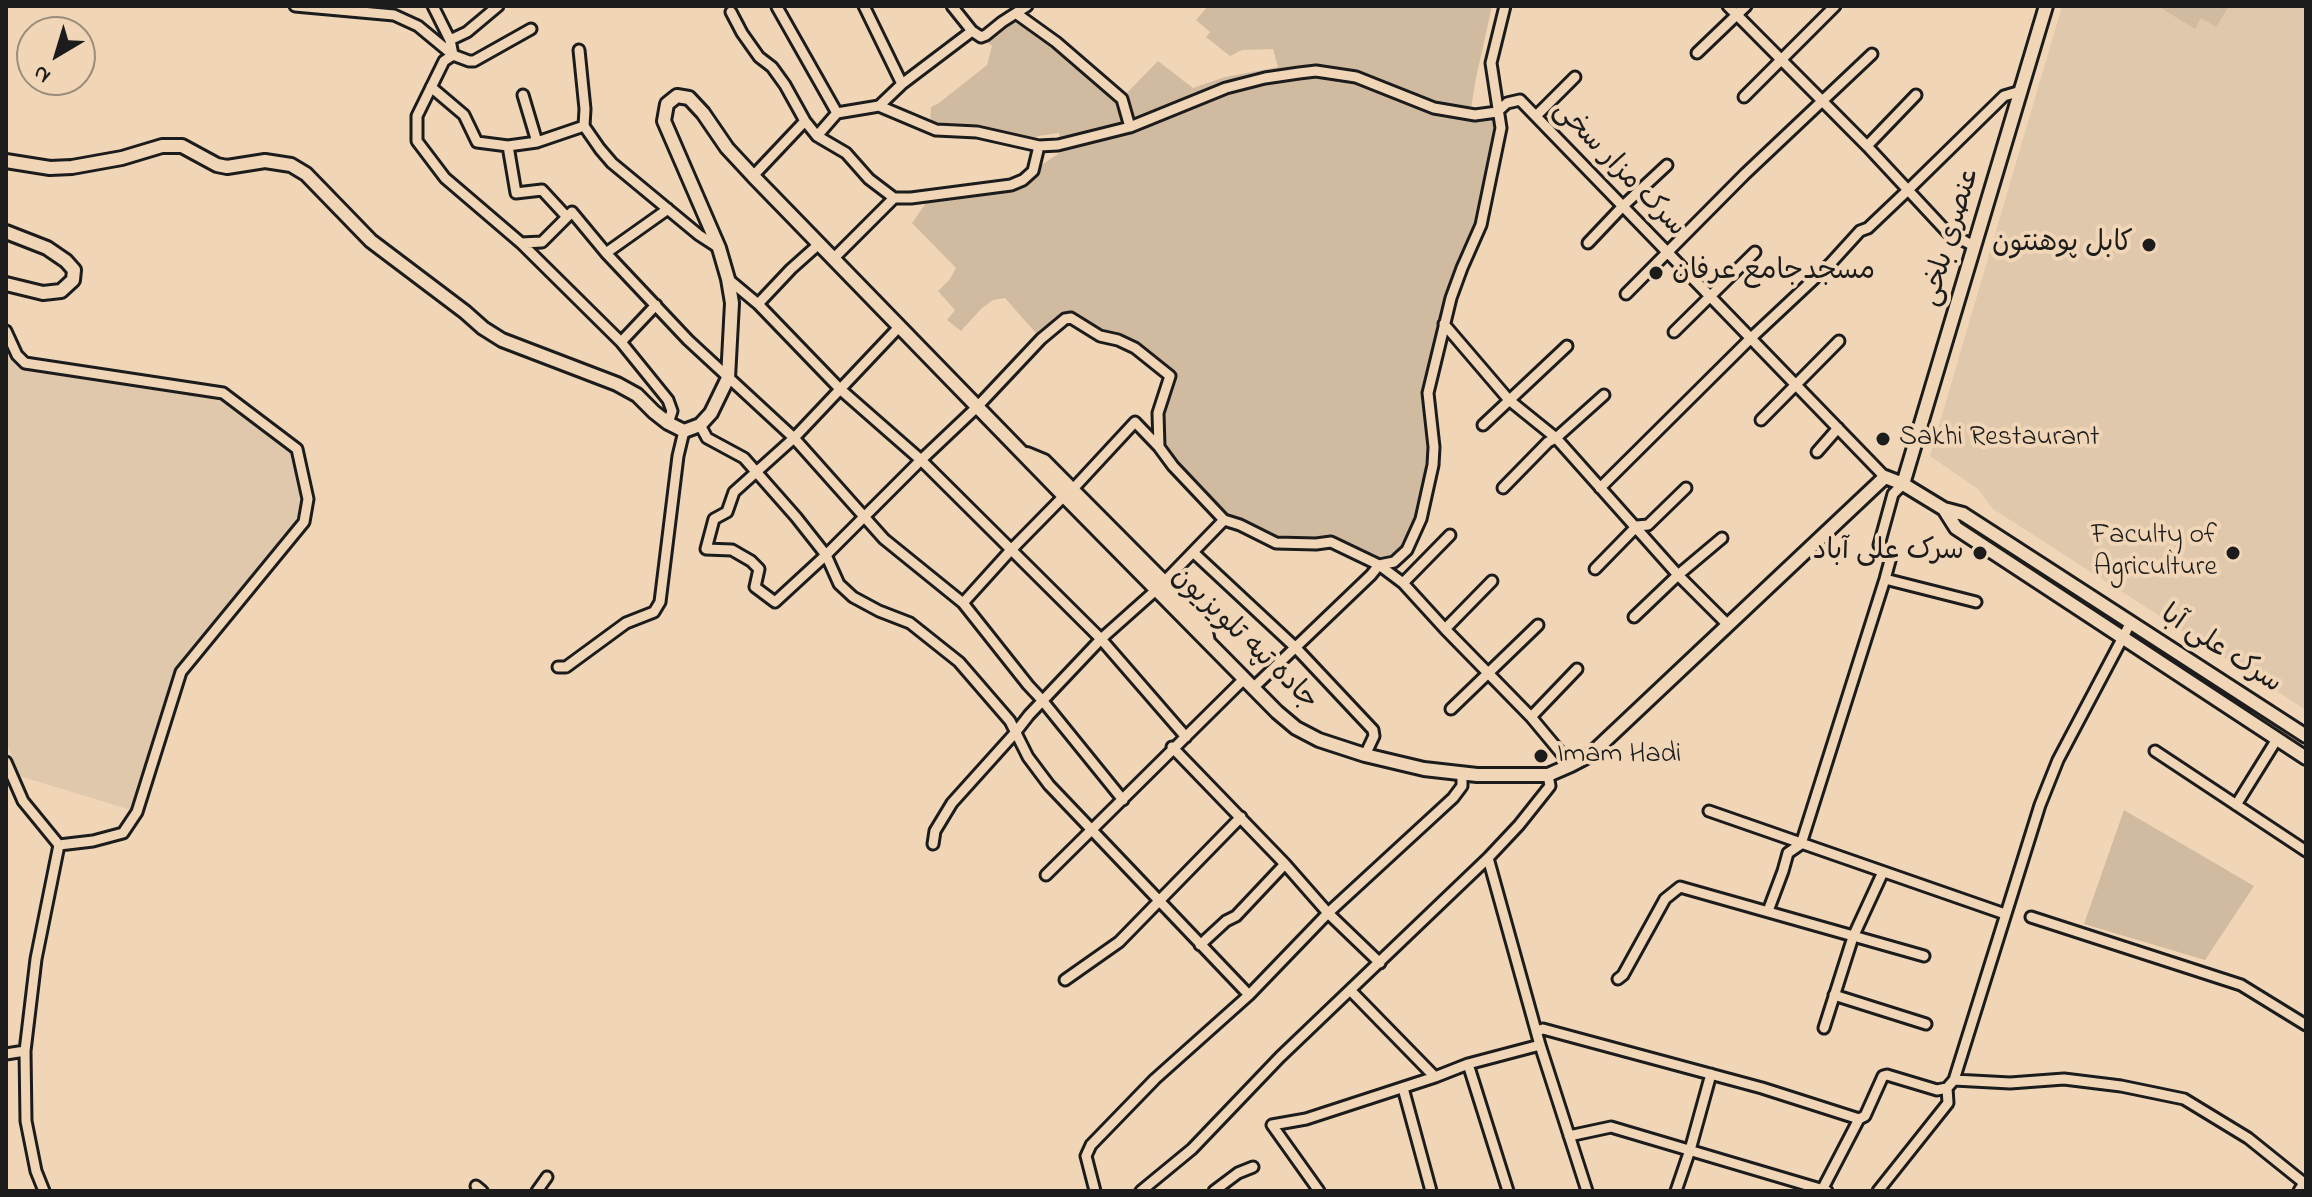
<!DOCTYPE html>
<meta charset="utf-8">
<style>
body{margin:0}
#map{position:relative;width:2312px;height:1197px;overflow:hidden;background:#f0d6b7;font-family:"Indie Flower",sans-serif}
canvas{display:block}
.frame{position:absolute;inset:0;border:8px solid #1c1c1c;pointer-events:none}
.north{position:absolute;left:16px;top:16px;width:80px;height:80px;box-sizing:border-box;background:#f0d6b7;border:2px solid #9b8c79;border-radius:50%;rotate:218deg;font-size:22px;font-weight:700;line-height:32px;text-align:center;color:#1c1c1c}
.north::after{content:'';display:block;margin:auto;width:28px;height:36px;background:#1c1c1c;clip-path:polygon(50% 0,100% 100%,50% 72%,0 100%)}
</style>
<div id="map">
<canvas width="2312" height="1197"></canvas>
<div class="frame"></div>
<div class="north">N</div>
</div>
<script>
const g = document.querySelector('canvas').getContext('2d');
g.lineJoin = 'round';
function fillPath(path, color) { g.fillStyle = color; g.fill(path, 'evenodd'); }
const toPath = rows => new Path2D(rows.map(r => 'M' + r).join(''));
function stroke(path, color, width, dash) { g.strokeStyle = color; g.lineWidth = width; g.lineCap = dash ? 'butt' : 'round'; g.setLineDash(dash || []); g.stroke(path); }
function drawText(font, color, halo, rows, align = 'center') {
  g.font = font + ' "Indie Flower","Playpen Sans Arabic",sans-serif'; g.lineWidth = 8; g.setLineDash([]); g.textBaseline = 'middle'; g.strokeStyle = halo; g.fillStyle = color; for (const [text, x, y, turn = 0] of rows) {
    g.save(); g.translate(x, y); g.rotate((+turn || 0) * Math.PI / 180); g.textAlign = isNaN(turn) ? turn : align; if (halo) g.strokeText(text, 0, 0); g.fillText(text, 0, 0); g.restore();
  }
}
fillPath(toPath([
 [2062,6,2306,6,2306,710,1993,509,1978,489,1930,456],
 [6,331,25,363,223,393,297,449,308,499,304,522,181,672,137,812,20,776,6,742]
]), '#e0c8ac');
fillPath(toPath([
 [1208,6,1492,6,1476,78,1469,120,1485,121,1497,112,1501,128,1481,225,1462,268,1428,393,1433,466,1407,550,1379,565,1331,542,1276,543,1224,520,1173,466,1158,437,1169,376,1135,348,1071,318,1041,339,1005,298,993,300,982,308,961,331,947,320,955,310,938,291,950,279,956,268,912,223,929,199,1005,189,1061,152,1059,133,1039,136,1017,144,930,130,931,107,939,103,987,65,992,46,981,37,1017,14,1122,98,1158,61,1193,88,1225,77,1278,67,1273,49,1242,50,1230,56,1206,37,1210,32,1196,20],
 [2158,6,2229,6,2216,27,2201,18,2195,29],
 [2124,810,2254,886,2205,960,2084,924]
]), '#d1bba0');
const minor = toPath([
 [295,6,394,15,418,26,453,55,469,61,474,61,531,29],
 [433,6,450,40,453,55,444,61,417,116,417,141,445,178,521,243,621,342,668,400,672,411,668,423],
 [864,6,902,84],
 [952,6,972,31],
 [1728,6,1867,146,1947,232,1974,246],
 [777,7,837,113],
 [731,12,742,33,759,57,772,67,785,85,805,121,817,136,846,153,869,179,894,198,911,198,1011,185,1023,180,1033,171,1039,146],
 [1017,14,1056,42,1122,99,1130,127],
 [450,40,467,32,498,6],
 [579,50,585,109,584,126,600,149,612,163,699,235,719,248],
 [1697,53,1746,6],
 [431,87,464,115,477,142,508,146,516,193,542,190,567,217],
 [523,95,537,142],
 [1744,97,1835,6],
 [879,106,936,130,977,132,1039,146,1058,145,1130,127,1226,88,1265,78,1299,73,1316,71,1356,77,1434,108,1475,115,1497,112,1507,103,1520,100,1885,477],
 [1536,116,1575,77],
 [817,136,837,113,879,106,902,84,972,31,981,37,986,35,1002,22,1027,6],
 [508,146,537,142,584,126],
 [1867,146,1916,95],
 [753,176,805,121],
 [521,243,542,242,572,212,606,253,688,340,794,438,884,539,963,603,1028,685,1042,700,1123,800],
 [1588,243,1623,206,1667,165],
 [606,253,668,209],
 [833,259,894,198],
 [728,279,758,304,840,389,921,460,1101,639,1186,737],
 [1626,294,1745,174,1872,54],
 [758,304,791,269,819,244],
 [1444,324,1509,400,1556,438,1678,575,1728,625],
 [899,327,794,438,734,492,727,512,714,519,706,549,732,550,751,561,759,569,755,587,775,602,826,555,921,460,977,407,1041,339,1065,319,1071,318,1100,336,1118,340,1135,348,1170,376,1158,413,1159,447,1173,466,1224,520,1240,525,1276,543,1316,544,1331,542,1379,565,1394,562,1407,550,1421,519,1433,465,1434,447,1428,393,1451,298,1462,268,1481,225,1501,128,1491,63,1505,6],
 [6,331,17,355,25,363,223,393,297,449,308,499,304,522,181,672,137,812,123,833,93,841,59,845],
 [1674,332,1755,252],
 [621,342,656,305],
 [1761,420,1839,341],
 [700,425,707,438,744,458,796,517,826,555,839,584,853,597,879,611,910,623,959,662,1010,721,1028,757,1049,785,1249,995],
 [1483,425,1567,346],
 [1817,452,1838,428],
 [1503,488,1548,442,1556,438,1604,395],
 [1600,488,1751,338,1830,264,1860,231,1868,228,1908,190,2004,96,2021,91],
 [1072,490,1135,422,1159,447],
 [1194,553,1296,648,1373,730,1374,736,1365,755],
 [1379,565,1403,583,1445,629,1531,717,1571,765],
 [1595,569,1637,526,1648,525,1686,488],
 [1885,579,1976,602],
 [1164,582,1224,520],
 [1403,583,1450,535],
 [963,603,1010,551,1064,496],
 [1634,617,1678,575,1722,538],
 [1445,629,1492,581],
 [558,667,566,667,626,623,654,612,660,602,678,456,684,431],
 [1253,688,1371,575,1379,565],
 [1451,709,1538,625],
 [1531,717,1577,669],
 [1172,747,1285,864,1328,913,1380,963],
 [2155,751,2306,851],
 [6,762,23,801,59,845,36,959,25,1051,26,1121,36,1171,44,1191],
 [2236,805,2277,739],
 [1709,811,2005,914],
 [933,844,935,831,952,803,1015,733,1029,715,1101,639,1156,590],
 [1488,858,1540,1045,1587,1191],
 [1046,875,1244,679],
 [1768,911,1783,871,1788,853,1801,844,1885,579,1891,557,1879,545,1893,494,1903,484],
 [2031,917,2241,985,2306,1025],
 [1200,945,1226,921,1236,916,1285,864],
 [1618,979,1623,975,1665,899,1680,887,1924,956],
 [1065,980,1119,942,1241,817],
 [1351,991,1435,1077],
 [1834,995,1926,1024],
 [1824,1028,1853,937,1883,872],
 [1537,1031,1543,1029,1762,1088,1859,1119,1865,1116,1883,1076,1887,1075,1937,1090,1947,1088],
 [6,1054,25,1051],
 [1468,1064,1508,1191],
 [1954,1080,2010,1083,2064,1079,2121,1086,2184,1099,2248,1138,2304,1183,2299,1191],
 [1403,1088,1431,1191],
 [1569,1136,1611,1127,1827,1191],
 [476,1186,482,1191],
 [1822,1190,1859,1119],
 [537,1191,547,1177],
 [1095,1191,1086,1156,1091,1145,1155,1079,1249,995,1328,913,1453,798,1462,786,1462,773],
 [1141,1191,1192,1149,1280,1057,1488,858,1519,825,1550,786,1548,775],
 [1214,1191,1238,1173,1253,1167],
 [1319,1191,1272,1125,1306,1119,1435,1077,1468,1064,1540,1045],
 [1676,1191,1690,1150,1711,1074],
 [1878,1191,1948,1103,1947,1088,1954,1080,2040,805,2058,760,2131,622]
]);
const tertiary = toPath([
 [6,161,50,168,72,167,122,158,162,146,182,146,217,165,227,167,265,161,291,165,306,174,371,241,465,312,483,328,502,340,617,384,637,395,654,412,668,423,684,431,700,425,711,413,728,378,732,303,728,279,719,248,664,121,667,104,677,96,689,98,703,113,727,148,753,176,1064,496,1277,712,1296,728,1319,740,1365,755,1424,769,1477,775,1548,775,1571,765,1590,755,1885,477,1903,484,1944,509,1956,528,2306,758],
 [6,232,47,248,66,261,74,270,73,280,61,291,43,293,6,284],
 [1027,454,1044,461,1204,622,1208,642],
 [1903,484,2046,6],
 [1944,509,1963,514,2306,736]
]);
stroke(minor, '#1c1c1c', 15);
stroke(tertiary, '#1c1c1c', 18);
stroke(minor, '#f0d6b7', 9);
stroke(tertiary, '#f0d6b7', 12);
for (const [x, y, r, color] of [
 [2149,245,8,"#1c1c1c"],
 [1656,273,8,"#1c1c1c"],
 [1883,439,8,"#1c1c1c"],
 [1980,553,8,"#1c1c1c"],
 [2233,553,8,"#1c1c1c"],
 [1541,756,8,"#1c1c1c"]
]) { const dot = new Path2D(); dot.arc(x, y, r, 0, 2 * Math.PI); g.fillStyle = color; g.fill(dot); stroke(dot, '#f0d6b7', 3); }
drawText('28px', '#1c1c1c', '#f0d6b7', [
 ["سرک مزار سخی",1618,170,46],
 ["عنصری بلخی",1952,238,-73],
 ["جاده تپه تلویزیون",1243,640,44],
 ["سرک علی آبا",2220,651,33]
]);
drawText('28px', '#1c1c1c', '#f0d6b7', [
 ["کابل پوهنتون",2133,245],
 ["مسجدجامع عرفان",1672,273,"left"],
 ["Sakhi Restaurant",1899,439,"left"],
 ["Faculty of",2217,537],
 ["Agriculture",2217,569],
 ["سرک علی آباد",1964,553],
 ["Imam Hadi",1557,756,"left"]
], 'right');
</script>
